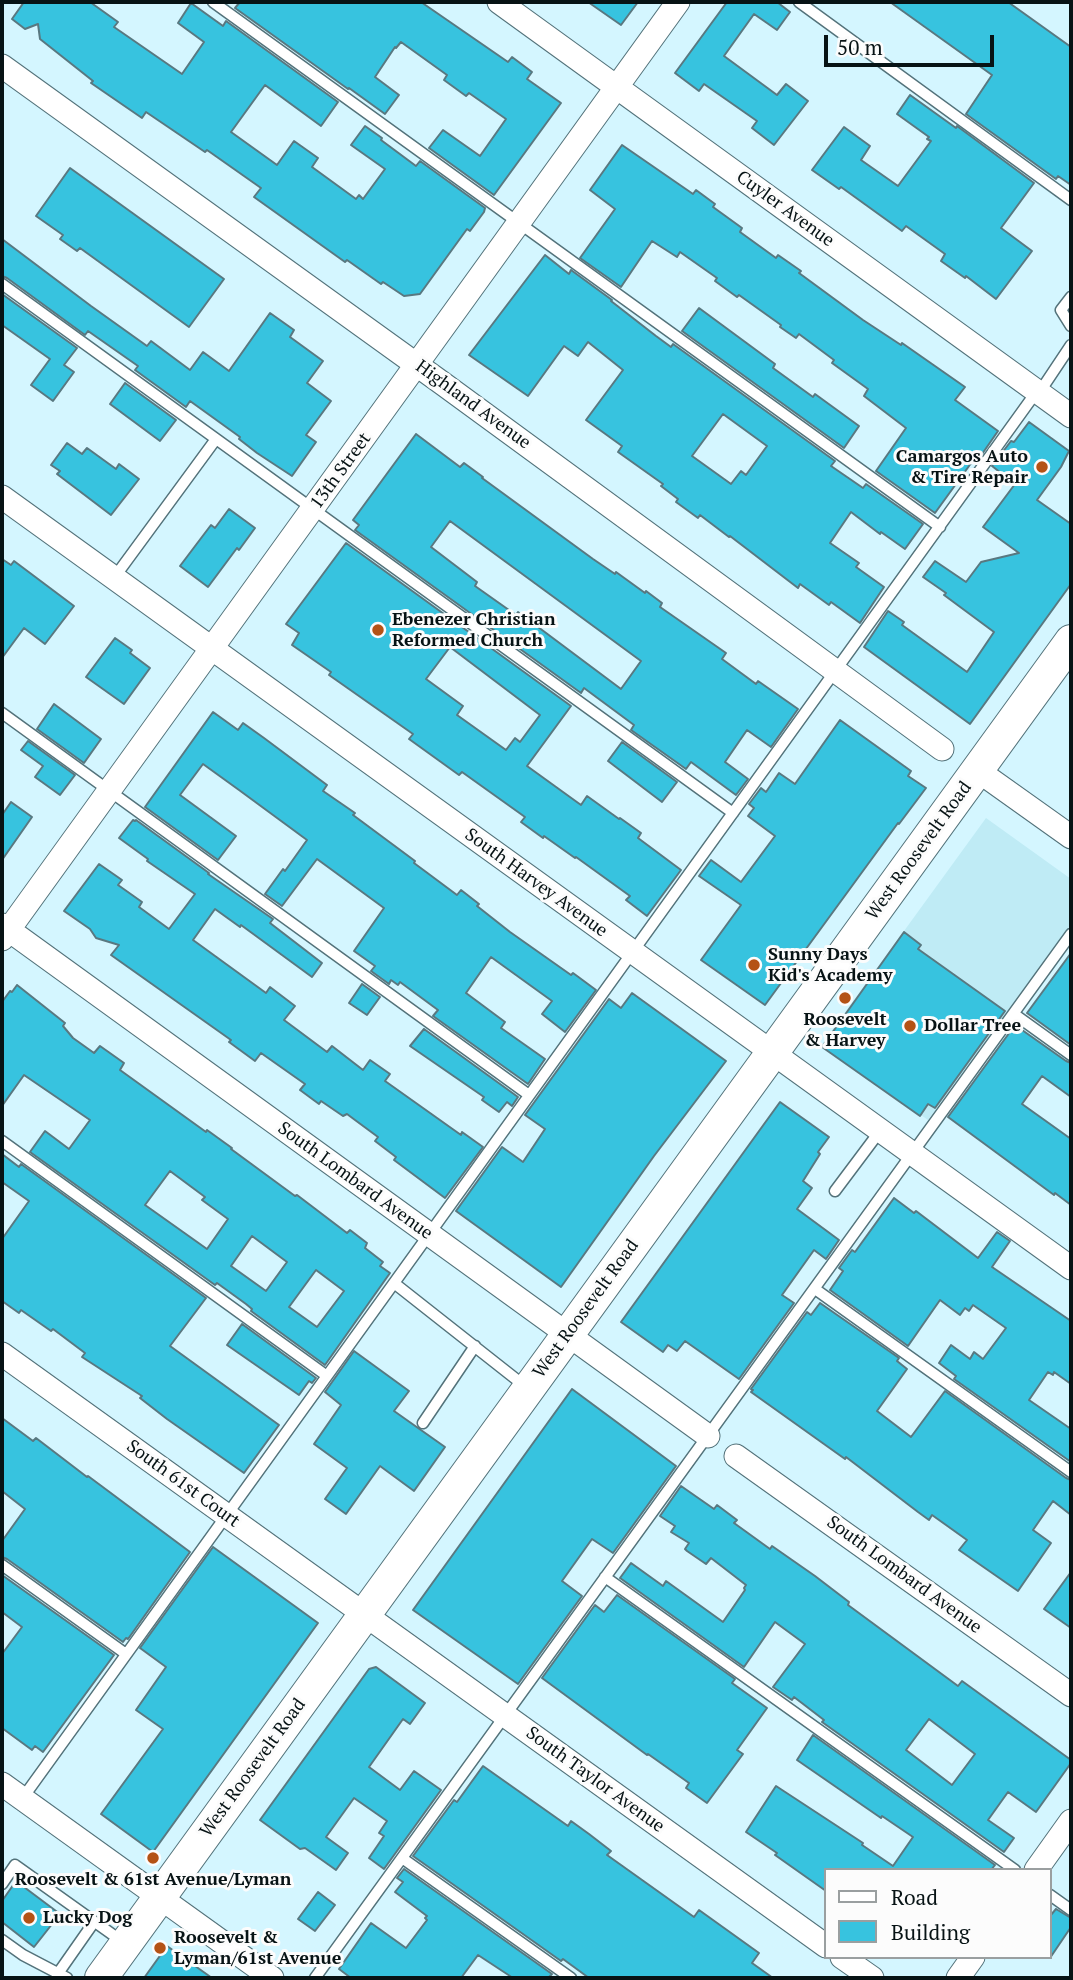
<!DOCTYPE html>
<style>
body{margin:0}
#map{position:relative;width:1073px;height:1980px;overflow:hidden;background:#d4f6ff;font-family:"PT Serif",serif}
canvas{display:block}
.frame{position:absolute;inset:0;border:4px solid #071315;pointer-events:none}
.legend{position:absolute;left:824px;top:1868px;width:228px;height:91px;box-sizing:border-box;background:#fcfcfc;border:2px solid #9a9fa0;margin:0;padding:9px 12px;list-style:none;font-size:21px;color:#071315}
.legend li{display:flex;align-items:center;gap:14px;height:35px}
.legend b{width:35px;border:2px solid #9a9fa0}
.scale{position:absolute;left:824px;top:35px;width:170px;height:32px;box-sizing:border-box;border:4px solid #071315;border-top:0;padding-left:9px;font-size:21px;line-height:24px;white-space:nowrap;color:#071315;-webkit-text-stroke:5px #fcfcfc;paint-order:stroke}
</style>
<div id="map">
<canvas width="1073" height="1980"></canvas>
<div class="frame"></div>
<ul class="legend">
<li><b style="height:9px;background:#fff"></b>Road</li>
<li><b style="height:19px;background:#37c3df"></b>Building</li>
</ul>
<div class="scale">50 m</div>
</div>
<script>
const g = document.querySelector('canvas').getContext('2d');
g.lineJoin = 'round';
function fillPath(path, color) { g.fillStyle = color; g.fill(path, 'evenodd'); }
const toPath = rows => new Path2D(rows.map(r => 'M' + r).join(''));
function stroke(path, color, width, dash) { g.strokeStyle = color; g.lineWidth = width; g.lineCap = dash ? 'butt' : 'round'; g.setLineDash(dash || []); g.stroke(path); }
function drawText(font, color, halo, rows, align = 'center') {
  g.font = font + ' "PT Serif",serif'; g.lineWidth = 6; g.setLineDash([]); g.textBaseline = 'middle'; g.strokeStyle = halo; g.fillStyle = color; for (const [text, x, y, turn = 0] of rows) {
    g.save(); g.translate(x, y); g.rotate((+turn || 0) * Math.PI / 180); g.textAlign = isNaN(turn) ? turn : align; if (halo) g.strokeText(text, 0, 0); g.fillText(text, 0, 0); g.restore();
  }
}
fillPath(toPath([
 [986,818,1071,879,1071,924,928,1120,822,1044]
]), '#bfebf5');
const building = toPath([
 [24,2,90,2,118,22,114,27,182,74,204,42,178,23,191,3,223,26,226,21,338,102,321,126,265,85,231,132,277,165,294,141,318,158,312,167,356,199,359,195,363,199,385,169,351,145,365,126,382,138,381,140,416,166,420,161,485,208,484,212,470,231,467,229,420,294,404,296,383,282,381,284,347,260,345,262,254,197,261,188,207,150,205,152,146,112,142,118,91,83,93,81,40,39,38,24,25,29,12,19,24,2],
 [240,2,421,2,508,62,512,57,532,72,527,79,561,103,494,195,429,148,443,130,480,156,506,119,469,93,466,96,444,80,447,75,401,42,396,48,395,47,375,77,399,95,385,114,349,88,348,89,235,8,240,2],
 [588,2,638,2,621,25,588,2],
 [727,2,777,2,790,12,777,30,754,14,724,56,777,95,786,84,808,101,774,145,752,128,757,121,704,84,699,91,675,73,727,2],
 [890,2,1008,2,1071,47,1071,185,1058,176,1056,179,966,114,992,75,890,2],
 [910,95,956,128,957,126,1034,183,1001,228,1032,251,996,299,966,276,965,278,941,261,945,254,906,226,902,231,841,187,839,189,812,170,844,127,870,146,861,160,898,186,931,141,927,139,929,137,897,114,910,95],
 [622,145,693,194,696,190,715,204,713,207,742,228,740,232,776,258,778,255,801,271,799,273,863,320,901,345,902,343,965,387,955,400,998,431,980,457,977,455,935,513,876,471,906,428,864,396,868,389,832,363,834,360,799,334,796,338,780,327,781,325,739,295,737,297,715,281,717,278,680,252,677,257,652,241,621,287,580,258,615,209,590,190,622,145],
 [70,168,224,279,189,327,80,248,77,251,60,239,63,235,36,216,70,168],
 [2,239,91,306,147,346,151,341,190,370,203,352,229,371,270,313,294,330,290,337,323,361,307,383,331,401,306,435,316,442,292,476,257,453,239,439,240,437,190,401,186,407,135,370,138,366,88,331,85,335,7,278,2,276,2,239],
 [545,255,569,274,571,270,612,300,611,301,656,336,671,347,673,344,835,461,831,466,863,488,866,484,923,524,905,549,881,532,880,534,851,512,830,543,859,563,856,567,884,587,860,623,831,602,829,605,800,584,798,588,730,536,729,537,700,515,698,518,676,502,678,499,661,486,663,484,618,452,622,446,586,420,623,370,588,342,578,356,564,346,528,396,469,355,545,255],
 [723,414,767,446,746,475,741,471,731,484,692,456,723,414],
 [2,294,77,348,64,365,74,372,53,401,31,385,50,359,2,325,2,294],
 [699,308,775,364,773,368,813,397,815,394,859,426,844,448,682,331,699,308],
 [125,383,176,420,160,441,110,404,125,383],
 [1029,422,1069,451,1061,467,1037,500,1071,524,1071,584,970,724,864,647,888,611,904,622,902,625,967,672,994,632,944,595,946,593,923,577,935,561,966,582,981,562,1019,553,983,527,1015,484,992,466,1011,441,1014,442,1029,422],
 [416,434,460,467,464,463,483,477,482,478,593,559,615,574,616,572,645,593,646,591,662,603,660,607,726,653,722,659,756,684,758,681,798,709,771,747,747,730,725,762,748,779,736,795,691,762,686,769,631,730,634,725,584,688,581,693,355,530,359,525,353,520,416,434],
 [450,521,641,661,621,689,518,612,516,615,475,586,477,582,431,547,450,521],
 [67,443,82,454,87,448,116,469,119,464,139,479,111,515,57,474,60,471,51,465,67,443],
 [229,509,255,528,239,550,237,548,208,587,180,566,211,525,215,528,229,509],
 [346,543,571,706,527,766,581,805,587,796,619,819,620,818,641,833,638,838,681,870,647,916,626,900,630,896,576,857,575,858,544,836,543,838,521,822,525,817,462,772,459,775,409,739,413,734,329,675,331,672,292,645,299,633,286,624,346,543],
 [450,647,540,715,520,742,515,738,506,750,457,715,463,706,426,679,450,647],
 [2,559,11,565,14,561,74,606,45,644,24,628,2,658,2,559],
 [115,638,132,650,130,653,150,668,124,704,86,677,115,638],
 [54,704,101,739,84,763,37,729,54,704],
 [213,712,238,730,243,723,264,738,327,785,323,791,355,813,353,815,415,861,414,863,457,895,461,890,479,904,477,906,510,932,571,975,573,973,596,990,565,1032,542,1014,552,1001,491,957,466,993,505,1022,501,1028,545,1059,528,1084,433,1016,438,1010,400,982,398,985,391,980,389,984,371,971,375,966,354,951,384,908,317,859,282,906,265,894,283,869,285,871,307,840,239,790,203,764,180,795,236,836,218,860,145,807,213,712],
 [840,720,911,771,908,776,926,788,899,824,898,823,765,1005,701,960,741,905,699,876,711,860,741,882,775,836,748,816,754,808,749,804,761,788,766,792,779,773,795,784,840,720],
 [28,741,75,775,60,795,35,777,43,766,21,750,28,741],
 [622,742,677,782,662,802,608,761,622,742],
 [11,802,32,817,2,860,2,815,11,802],
 [133,820,135,821,136,820,209,873,208,874,273,919,270,923,322,963,312,977,241,925,240,927,215,909,193,940,266,993,270,987,295,1006,284,1020,327,1052,332,1046,363,1070,370,1060,390,1074,385,1081,461,1135,462,1132,483,1147,445,1198,394,1160,396,1157,375,1141,378,1137,355,1120,347,1114,343,1116,321,1101,319,1104,300,1090,305,1084,261,1053,255,1061,229,1042,231,1040,111,955,119,945,96,938,90,929,64,911,99,864,122,880,118,885,142,902,139,907,169,929,195,894,147,861,148,859,119,838,133,820],
 [904,932,921,945,918,949,1005,1011,935,1108,928,1104,920,1116,822,1047,904,932],
 [1071,953,1071,1045,1027,1013,1071,953],
 [362,984,380,997,367,1015,349,1003,362,984],
 [17,985,65,1023,63,1026,73,1038,94,1053,100,1046,124,1063,120,1070,206,1132,207,1130,225,1143,232,1148,231,1149,295,1196,297,1195,347,1233,350,1230,367,1243,365,1248,383,1262,380,1266,390,1273,325,1365,251,1311,252,1309,246,1304,217,1283,215,1285,30,1152,45,1131,69,1149,90,1120,24,1075,2,1106,2,1002,10,991,12,992,17,985],
 [170,1171,205,1197,202,1200,228,1219,207,1249,145,1205,170,1171],
 [252,1236,287,1262,266,1291,231,1266,252,1236],
 [316,1270,344,1291,317,1327,289,1307,316,1270],
 [632,993,726,1061,654,1156,561,1287,456,1211,502,1147,523,1162,545,1129,525,1115,609,999,621,1008,632,993],
 [1015,1025,1066,1061,1071,1063,1071,1097,1042,1076,1022,1104,1071,1139,1071,1205,1055,1193,1054,1195,948,1117,1015,1025],
 [424,1029,518,1097,512,1106,507,1102,499,1112,482,1100,484,1097,410,1046,424,1029],
 [780,1102,829,1137,818,1152,820,1154,803,1181,812,1188,797,1209,839,1240,826,1259,814,1250,782,1295,794,1303,739,1379,685,1341,677,1351,668,1345,663,1352,621,1322,780,1102],
 [2,1154,19,1167,21,1164,206,1298,170,1346,279,1425,244,1473,167,1419,140,1398,142,1396,82,1357,85,1353,53,1329,51,1331,21,1310,19,1313,2,1301,2,1239,29,1201,2,1182,2,1154],
 [894,1198,914,1213,916,1211,978,1258,997,1232,1010,1241,992,1267,1071,1321,1071,1384,1054,1372,1053,1375,1048,1372,1029,1400,1071,1429,1071,1462,954,1379,956,1376,939,1363,951,1345,970,1359,974,1352,983,1359,1006,1328,973,1305,969,1311,965,1308,960,1315,940,1300,908,1346,830,1290,843,1271,839,1268,852,1250,855,1252,894,1198],
 [820,1303,899,1358,897,1361,907,1369,877,1411,911,1437,945,1391,1066,1478,1071,1480,1071,1515,1053,1501,1033,1530,1051,1543,1018,1591,959,1550,967,1540,932,1515,929,1520,918,1512,846,1457,845,1459,751,1392,753,1390,751,1389,807,1312,811,1315,820,1303],
 [242,1324,316,1378,312,1383,309,1381,299,1395,227,1345,242,1324],
 [354,1351,409,1391,394,1411,445,1447,414,1491,380,1466,346,1514,325,1499,347,1468,314,1444,341,1405,325,1392,354,1351],
 [572,1389,676,1466,613,1553,592,1539,562,1581,582,1596,518,1684,413,1610,572,1389],
 [2,1418,33,1441,36,1438,87,1477,88,1476,190,1552,128,1639,126,1638,123,1642,7,1559,2,1557,2,1541,25,1509,2,1491,2,1418],
 [681,1486,714,1509,717,1505,737,1520,734,1523,770,1549,772,1546,815,1576,849,1602,848,1605,958,1686,962,1681,1071,1760,1071,1763,1036,1812,1008,1792,988,1820,1014,1838,1004,1852,822,1722,824,1720,794,1697,792,1700,773,1687,805,1644,775,1622,744,1667,620,1578,631,1563,663,1586,666,1581,723,1622,745,1590,744,1588,746,1585,711,1558,706,1564,687,1551,685,1549,689,1543,671,1532,675,1526,660,1516,681,1486],
 [929,1719,975,1754,952,1785,906,1750,929,1719],
 [213,1547,318,1623,153,1852,101,1814,163,1729,136,1710,166,1667,140,1648,213,1547],
 [1071,1572,1071,1628,1044,1609,1071,1572],
 [2,1575,114,1655,43,1752,35,1746,32,1750,2,1728,2,1654,22,1627,2,1612,2,1575],
 [617,1595,735,1679,732,1683,767,1708,737,1750,743,1754,707,1803,686,1788,689,1783,648,1754,647,1755,542,1678,595,1605,604,1612,617,1595],
 [376,1667,425,1703,410,1724,403,1719,369,1767,400,1790,414,1771,441,1790,384,1869,369,1858,384,1836,379,1833,387,1821,354,1798,326,1837,348,1853,336,1870,305,1848,300,1849,260,1820,369,1669,376,1667],
 [813,1735,995,1865,991,1870,826,1870,826,1891,775,1855,777,1853,746,1832,776,1786,863,1843,862,1845,893,1866,913,1837,882,1816,881,1818,797,1760,813,1735],
 [483,1766,568,1826,571,1821,589,1834,611,1851,607,1855,694,1917,699,1910,759,1953,752,1963,773,1978,589,1978,563,1959,561,1961,413,1856,454,1800,457,1802,483,1766],
 [404,1869,552,1974,548,1978,513,1978,478,1955,461,1978,351,1978,339,1969,371,1923,406,1948,427,1920,425,1918,427,1916,395,1892,403,1882,397,1878,404,1869],
 [16,1881,60,1914,34,1947,2,1922,2,1901,16,1881],
 [318,1892,335,1905,315,1931,298,1919,318,1892],
 [1056,1909,1071,1918,1071,1927,1050,1958,1050,1916,1056,1909],
 [167,1946,212,1978,144,1978,167,1946]
]);
fillPath(building, '#37c3df');
stroke(building, '#597880', 2);
const service = toPath([
 [213,2,940,527],
 [799,2,1071,200],
 [2,284,733,813],
 [1071,297,1061,310,1071,326],
 [1039,393,1071,345],
 [114,578,216,439],
 [2,713,529,1095],
 [1014,1014,1071,1055],
 [2,1141,327,1376],
 [835,1191,880,1131],
 [394,1283,526,1387],
 [815,1289,1071,1472],
 [423,1423,475,1346],
 [2,1565,126,1654],
 [605,1577,1015,1870],
 [22,1799,1037,391],
 [402,1858,571,1978],
 [2,1884,15,1865,123,1942],
 [1050,1895,1071,1910],
 [2,1940,23,1955,67,1978],
 [59,1972,94,1922],
 [315,1978,1071,934]
]);
const minor = toPath([
 [499,2,1071,416],
 [2,66,442,383,942,749],
 [2,497,1071,1268],
 [977,770,1071,837],
 [2,925,708,1436],
 [2,939,678,2],
 [2,1354,826,1946],
 [736,1456,1071,1695],
 [2,1784,272,1978],
 [1036,1870,1071,1821],
 [842,1957,872,1978],
 [958,1978,973,1957]
]);
const secondary = toPath([
 [101,1978,1071,641]
]);
stroke(service, '#53727a', 13);
stroke(minor, '#53727a', 25);
stroke(secondary, '#53727a', 34);
stroke(service, '#fff', 10);
stroke(minor, '#fff', 23);
stroke(secondary, '#fff', 32);
for (const [x, y, r, color] of [
 [1042,467,7,"#b45215"],
 [378,630,7,"#b45215"],
 [754,965,7,"#b45215"],
 [845,998,7,"#b45215"],
 [910,1026,7,"#b45215"],
 [153,1858,7,"#b45215"],
 [29,1918,7,"#b45215"],
 [160,1948,7,"#b45215"]
]) { const dot = new Path2D(); dot.arc(x, y, r, 0, 2 * Math.PI); g.fillStyle = color; g.fill(dot); stroke(dot, '#fcfcfc', 2.5); }
drawText('18px', '#071315', '#fcfcfc', [
 ["Cuyler Avenue",785,209,36],
 ["Highland Avenue",473,405,36],
 ["13th Street",341,471,-54],
 ["West Roosevelt Road",919,851,-54],
 ["South Harvey Avenue",536,883,36],
 ["South Lombard Avenue",355,1181,36],
 ["West Roosevelt Road",586,1309,-54],
 ["South 61st Court",183,1484,36],
 ["South Lombard Avenue",904,1575,36],
 ["West Roosevelt Road",253,1768,-54],
 ["South Taylor Avenue",595,1780,36]
]);
drawText('bold 18px', '#071315', '#fcfcfc', [
 ["Camargos Auto",1028,457,"right"],
 ["& Tire Repair",1028,478,"right"],
 ["Ebenezer Christian",392,620],
 ["Reformed Church",392,641],
 ["Sunny Days",768,955],
 ["Kid's Academy",768,976],
 ["Roosevelt",845,1020,"center"],
 ["& Harvey",845,1041,"center"],
 ["Dollar Tree",924,1026],
 ["Roosevelt & 61st Avenue/Lyman",153,1880,"center"],
 ["Lucky Dog",43,1918],
 ["Roosevelt &",174,1938],
 ["Lyman/61st Avenue",174,1959]
], 'left');
</script>
